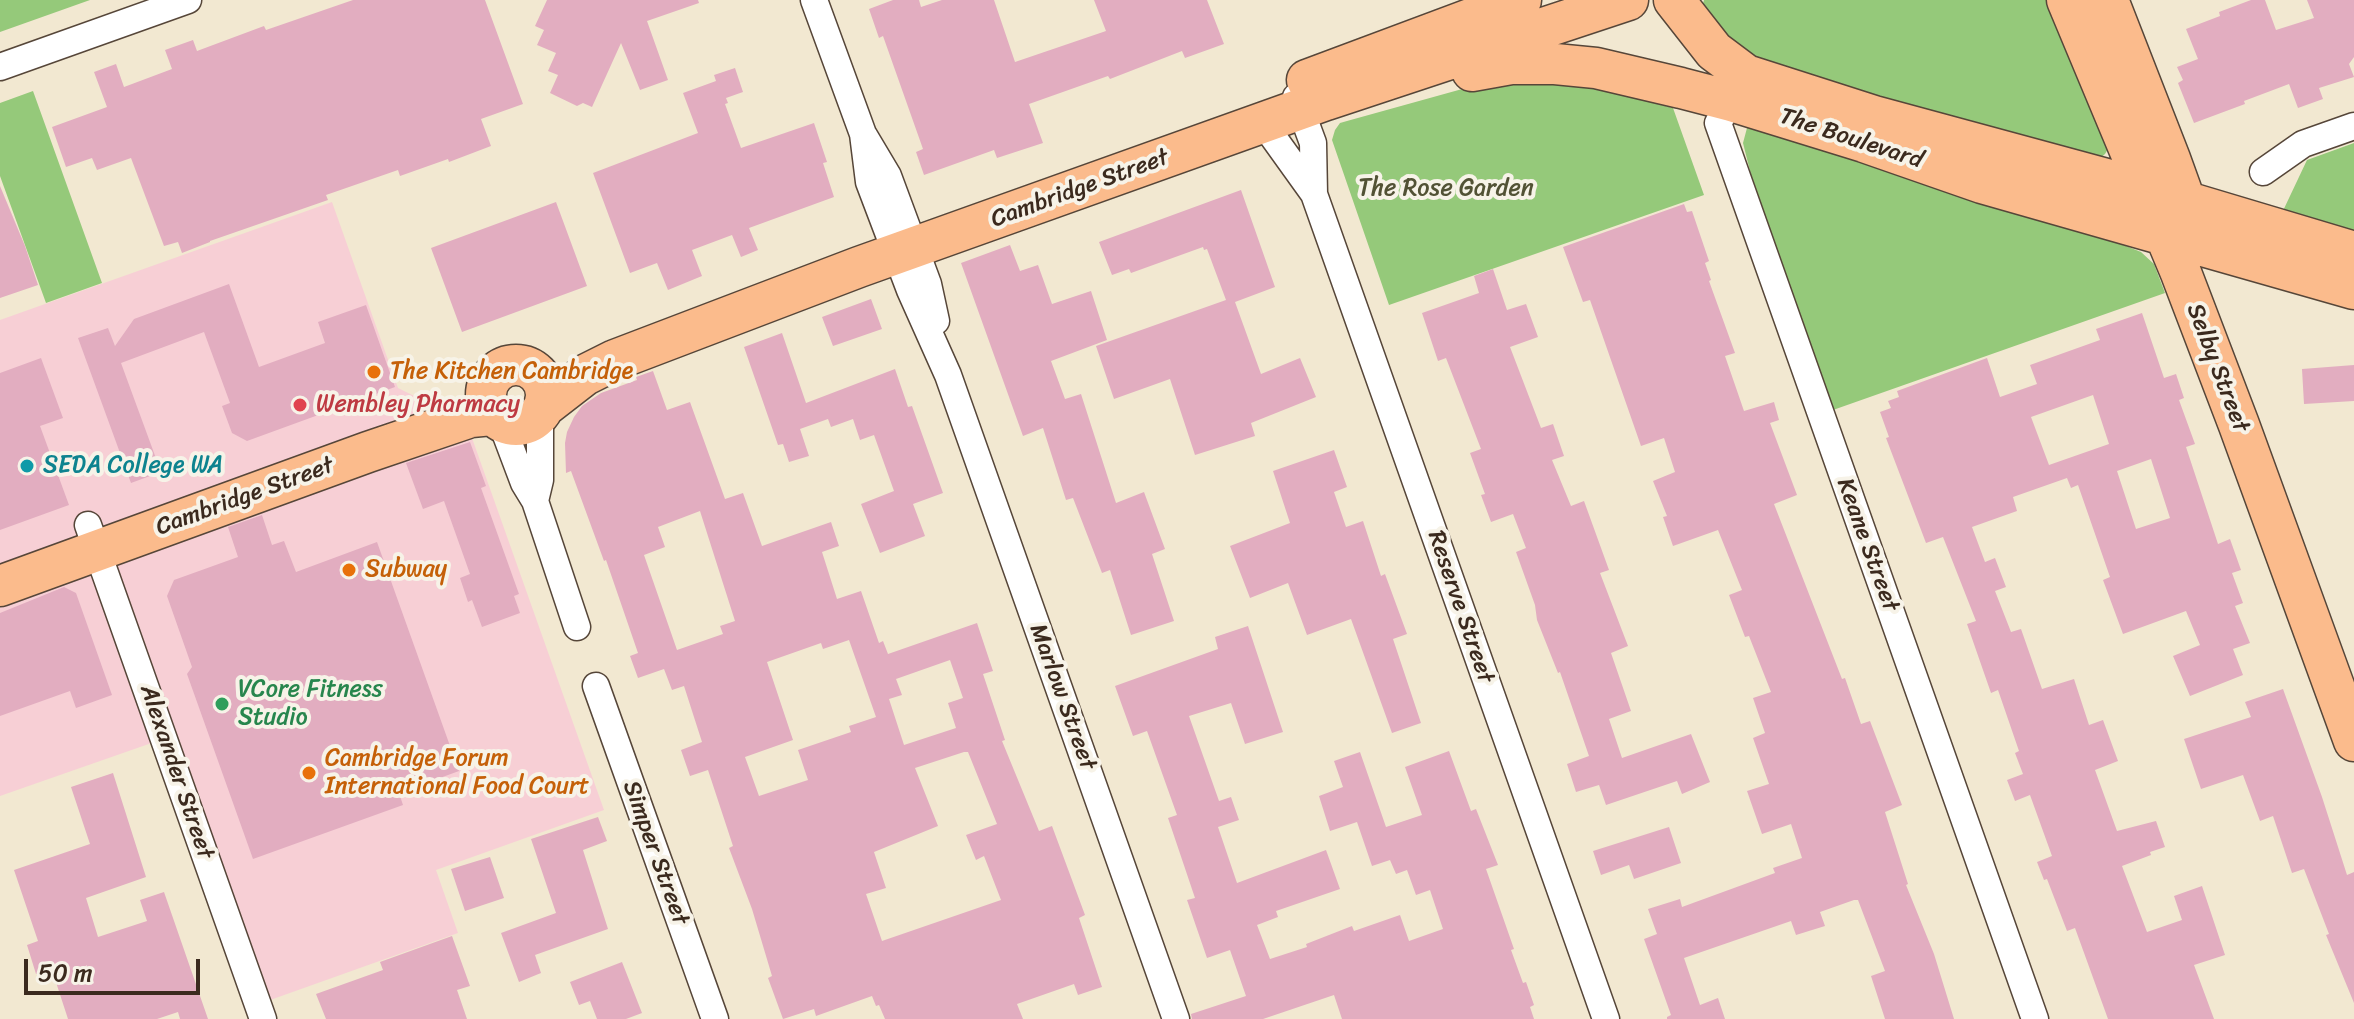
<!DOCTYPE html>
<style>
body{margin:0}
#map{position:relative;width:2354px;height:1019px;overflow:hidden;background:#f2e8d1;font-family:Sriracha,sans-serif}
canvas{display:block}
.scale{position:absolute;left:24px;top:959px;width:176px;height:36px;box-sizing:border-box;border:4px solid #3b2a1e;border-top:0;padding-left:10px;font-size:24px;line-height:28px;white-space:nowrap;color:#3b2a1e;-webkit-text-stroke:6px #f7f3e8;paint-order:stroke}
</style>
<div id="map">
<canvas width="2354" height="1019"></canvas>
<div class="scale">50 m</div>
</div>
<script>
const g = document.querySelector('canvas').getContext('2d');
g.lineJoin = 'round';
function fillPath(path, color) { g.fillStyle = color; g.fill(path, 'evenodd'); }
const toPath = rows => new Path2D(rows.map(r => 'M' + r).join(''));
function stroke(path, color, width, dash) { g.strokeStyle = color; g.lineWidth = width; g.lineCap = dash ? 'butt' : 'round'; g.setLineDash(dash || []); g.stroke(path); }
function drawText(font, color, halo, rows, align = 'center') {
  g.font = font + ' Sriracha,sans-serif'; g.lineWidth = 8; g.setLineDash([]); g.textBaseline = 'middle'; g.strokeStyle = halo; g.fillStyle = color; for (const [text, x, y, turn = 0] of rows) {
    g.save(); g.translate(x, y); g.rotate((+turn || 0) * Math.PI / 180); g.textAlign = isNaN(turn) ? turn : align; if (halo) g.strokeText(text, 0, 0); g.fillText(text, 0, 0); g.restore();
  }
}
fillPath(toPath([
 [332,202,398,388,451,414,472,438,604,810,436,870,458,933,259,1004,163,739,0,796,0,320]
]), '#f7cfd5');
fillPath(toPath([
 [0,0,90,0,0,32],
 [1704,0,2054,0,2111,144,2105,154,2098,160,1798,86,1729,46,1702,7],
 [1510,79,1589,86,1673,108,1704,195,1389,305,1332,140,1335,130,1340,123,1347,121,1473,86],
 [33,91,102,283,46,303,0,176,0,103],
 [1747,128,1769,130,1982,203,2116,242,2141,252,2154,264,2165,293,1833,410,1752,179,1743,143],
 [2354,143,2354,238,2281,215,2307,160]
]), '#95c97a');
fillPath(toPath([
 [353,0,485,0,523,104,481,119,491,146,449,162,448,159,400,176,398,170,326,195,328,200,210,241,210,242,182,253,178,242,164,246,131,158,97,170,92,158,66,167,52,127,107,107,94,72,116,64,124,87,172,69,165,50,193,40,197,51,264,26,266,30],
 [547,0,698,0,699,3,647,21,668,80,640,90,621,43,592,107,583,103,577,106,550,93,558,75,548,71,556,53,537,45,544,30,535,26],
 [893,0,919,0,921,7,942,0,994,0,1015,62,1106,31,1094,0,1207,0,1224,44,1185,58,1182,51,1110,79,1108,76,1029,104,1043,143,997,158,994,150,924,175,916,152,923,149,883,36,879,38,869,9],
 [2251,0,2265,0,2276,30,2314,18,2307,0,2354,0,2354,57,2349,64,2354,77,2319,88,2323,99,2298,108,2289,84,2244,101,2245,104,2194,123,2178,83,2183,80,2177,67,2198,59,2186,29,2220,16,2219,12],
 [735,68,743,92,726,98,728,103,725,104,741,148,814,123,827,162,823,163,834,197,749,228,758,250,741,257,732,235,692,250,702,276,668,290,657,263,630,273,593,173,698,133,683,93,716,81,714,75],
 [0,186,25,246,38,285,0,298],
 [1241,190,1275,287,1235,302,1261,374,1300,358,1316,397,1251,423,1255,436,1195,455,1170,379,1114,399,1096,346,1226,300,1207,249,1204,250,1203,247,1131,273,1129,269,1112,275,1099,242],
 [556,202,587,286,462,332,431,248],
 [1684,204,1687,212,1692,211,1709,261,1705,263,1711,280,1709,281,1735,353,1725,356,1744,411,1774,402,1779,420,1770,423,1797,495,1774,504,1842,679,1845,678,1861,724,1870,721,1902,805,1885,812,1908,884,1906,885,1934,954,1954,1019,1885,1019,1871,976,1885,971,1858,900,1854,900,1820,912,1825,926,1796,935,1791,921,1684,958,1700,1005,1718,998,1725,1019,1667,1019,1667,1017,1671,1015,1644,939,1657,934,1648,909,1680,899,1682,907,1775,873,1773,868,1802,858,1791,824,1762,834,1747,791,1769,784,1753,738,1765,733,1753,698,1771,692,1749,636,1745,637,1729,595,1742,590,1718,530,1673,546,1663,517,1667,516,1653,481,1675,472,1664,438,1641,446,1590,300,1583,302,1563,247],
 [1010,245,1020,271,1038,265,1052,304,1091,291,1107,340,1051,361,1065,399,1081,394,1116,503,1144,492,1165,549,1152,554,1174,621,1131,635,1110,570,1102,573,1073,498,1066,500,1043,428,1023,436,961,263],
 [1493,269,1507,310,1526,304,1538,337,1510,347,1541,428,1553,424,1564,456,1552,460,1571,506,1584,501,1609,570,1600,573,1628,646,1611,653,1631,711,1609,719,1622,758,1691,734,1710,782,1682,794,1677,781,1606,805,1599,785,1576,792,1567,764,1589,756,1560,672,1558,673,1537,620,1535,605,1516,552,1526,548,1513,514,1491,522,1481,495,1485,494,1470,453,1481,449,1446,358,1438,361,1422,313,1479,293,1474,276],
 [229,284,259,367,325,343,318,322,366,305,395,387,247,441,232,433,222,406,230,403,204,332,121,363,161,472,131,483,78,338,108,328,115,346,134,319],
 [871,299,882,329,833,346,822,317],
 [2142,313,2164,378,2176,374,2184,398,2179,400,2195,444,2186,447,2218,544,2230,539,2241,570,2232,573,2243,603,2235,606,2250,643,2233,649,2243,675,2190,696,2173,656,2200,645,2186,611,2123,634,2103,580,2110,577,2078,485,2071,488,2067,478,2013,497,2017,511,1972,527,1985,562,1995,558,2006,587,1995,591,2011,632,2021,629,2042,689,2074,679,2089,725,2103,720,2118,761,2095,770,2117,831,2156,821,2165,847,2150,852,2151,855,2122,866,2147,932,2182,920,2174,896,2202,886,2225,955,2194,965,2214,1019,2108,1019,2075,928,2067,931,2047,879,2044,880,2037,862,2052,856,2030,795,2015,801,2007,780,2023,774,2015,753,2019,751,1998,690,1991,693,1967,624,1976,621,1943,537,1926,543,1886,438,1889,437,1880,412,1891,408,1888,401,1899,397,1897,391,1987,358,2000,397,2037,384,2030,365,2100,340,2096,329],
 [2093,395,2109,444,2049,465,2031,417],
 [2151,459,2170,518,2136,529,2117,471],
 [782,333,806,403,895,369,908,407,912,406,943,493,913,504,925,536,880,553,861,504,894,491,874,435,860,440,853,419,831,427,828,419,800,429,809,456,789,462,783,444,778,445,744,347],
 [41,358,63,418,40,426,69,505,0,530,0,373],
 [2354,365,2354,401,2304,404,2302,369],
 [653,371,667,410,690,402,725,499,743,493,762,546,831,522,839,546,822,552,837,599,861,591,879,643,883,641,888,654,977,623,993,671,983,674,1005,740,1002,741,1039,831,1052,826,1085,915,1079,918,1102,987,1078,995,1074,984,1017,1004,1023,1019,885,1019,879,1005,876,1006,872,996,816,1016,814,1009,783,1019,768,978,772,976,752,909,729,848,733,846,708,770,690,776,681,750,702,742,684,686,672,690,664,669,638,678,630,656,638,653,606,560,604,561,571,471,566,473,565,443,567,432,574,417,582,406,601,393,637,380,636,377],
 [700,511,735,621,720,626,723,634,677,650,644,555,665,547,658,527],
 [849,640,876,717,849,726,851,732,798,750,808,780,759,796,745,757,793,740,767,662,821,643,823,649],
 [950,660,963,698,948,703,956,728,904,745,889,699,902,695,896,679],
 [964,752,968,752,997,824,966,835,976,860,984,856,1001,900,882,941,866,894,886,888,874,852,938,826,915,768],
 [470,442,486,486,481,488,519,594,514,596,520,613,482,627,472,600,468,602,460,578,470,574,444,501,423,509,406,463],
 [1334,450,1347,487,1334,492,1346,527,1363,521,1381,576,1385,574,1407,634,1393,639,1421,723,1392,733,1351,619,1307,635,1288,583,1250,598,1230,546,1290,523,1273,471],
 [262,515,272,545,284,541,296,572,377,542,459,771,399,793,403,805,253,859,187,674,192,667,167,596,174,580,238,557,228,527],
 [64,587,76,593,112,695,76,708,70,691,0,716,0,613],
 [1248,626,1283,732,1245,744,1231,703,1189,716,1219,801,1231,797,1239,820,1218,827,1237,883,1326,850,1340,889,1276,911,1278,917,1257,925,1270,959,1307,947,1306,944,1352,926,1354,931,1400,915,1409,941,1443,929,1430,890,1416,895,1407,870,1396,874,1390,860,1372,866,1357,822,1330,831,1319,796,1343,787,1334,761,1360,752,1386,827,1422,815,1405,767,1449,751,1471,811,1476,809,1498,865,1486,869,1514,949,1511,950,1523,983,1526,982,1534,1005,1530,1007,1534,1019,1342,1019,1334,995,1263,1019,1192,1019,1191,1014,1246,996,1230,950,1207,958,1187,900,1195,898,1168,818,1177,815,1147,731,1133,736,1115,686,1218,649,1215,637],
 [2283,689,2322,797,2347,875,2354,872,2354,1003,2326,935,2329,934,2304,869,2292,873,2273,816,2260,821,2243,775,2201,789,2184,739,2251,717,2245,702],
 [113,773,146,877,86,898,98,937,147,921,140,900,164,892,208,1019,180,1019,178,1012,157,1019,68,1019,52,970,36,974,27,945,38,941,14,870,90,844,71,787],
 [598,817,607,841,583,850,608,929,535,955,541,973,519,982,501,933,556,913,531,839],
 [1669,827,1681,863,1634,879,1629,865,1601,875,1593,851],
 [490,857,504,898,465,911,451,869],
 [452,936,470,986,457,990,467,1019,326,1019,316,994,383,970,380,962],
 [622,962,642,1013,626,1019,597,1019,590,1001,579,1005,570,982]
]), '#e2adc0');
const minor = toPath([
 [814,0,863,134,888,176,928,284,936,321],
 [0,67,188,0],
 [1738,89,1718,123,2035,1019],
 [1296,97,1313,143,1314,194],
 [1263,123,1314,194,1606,1019],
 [863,134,869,182,910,290,948,375,1176,1019],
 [2263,172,2303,144,2354,126],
 [501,422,524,483,535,501,577,627],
 [535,501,540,480,540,415],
 [88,525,263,1019],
 [596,686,715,1019]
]);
const primary = toPath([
 [1674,0,1714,51,1746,75,1874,116,2147,190,2354,252],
 [2067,0,2181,273,2239,425,2354,741],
 [2108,0,2170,159,2192,220],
 [1472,71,1511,64,1555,64,1596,68,1681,88,1731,101,1864,142,1982,183,2354,289],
 [1307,80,1521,0],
 '486 395a30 30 0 1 1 60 0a30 30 0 1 1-60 0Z',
 [545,406,585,375,615,360,859,267,1326,100,1628,0],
 [0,586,368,452,471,417,492,415]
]);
stroke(minor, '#564639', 29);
stroke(primary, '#564639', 43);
stroke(minor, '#fff', 26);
stroke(primary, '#fbbb8c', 40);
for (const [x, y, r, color] of [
 [374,372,8,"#e8710a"],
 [300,405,8,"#e0444e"],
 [27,466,8,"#0f9aa8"],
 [349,570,8,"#e8710a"],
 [222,704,8,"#2e9e5b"],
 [309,773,8,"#e8710a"]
]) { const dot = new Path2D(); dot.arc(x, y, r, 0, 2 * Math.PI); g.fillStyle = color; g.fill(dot); stroke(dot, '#f7f3e8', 3); }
drawText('24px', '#3b2a1e', '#f7f3e8', [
 ["The Boulevard",1851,139,18],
 ["Cambridge Street",1080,189,-20],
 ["Selby Street",2217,368,69],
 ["Cambridge Street",245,497,-20],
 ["Keane Street",1867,545,70],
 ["Reserve Street",1460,607,71],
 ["Marlow Street",1062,697,70],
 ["Alexander Street",176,772,71],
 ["Simper Street",655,853,70]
]);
drawText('24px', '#525235', '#f7f3e8', [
 ["The Rose Garden",1446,189]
]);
drawText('24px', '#c56008', '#f7f3e8', [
 ["The Kitchen Cambridge",390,372],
 ["Subway",365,570],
 ["Cambridge Forum",325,759],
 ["International Food Court",325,787]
], 'left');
drawText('24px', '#be3a42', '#f7f3e8', [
 ["Wembley Pharmacy",316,405]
], 'left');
drawText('24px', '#0d838f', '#f7f3e8', [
 ["SEDA College WA",43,466]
], 'left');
drawText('24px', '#27864d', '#f7f3e8', [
 ["VCore Fitness",238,690],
 ["Studio",238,718]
], 'left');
</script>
